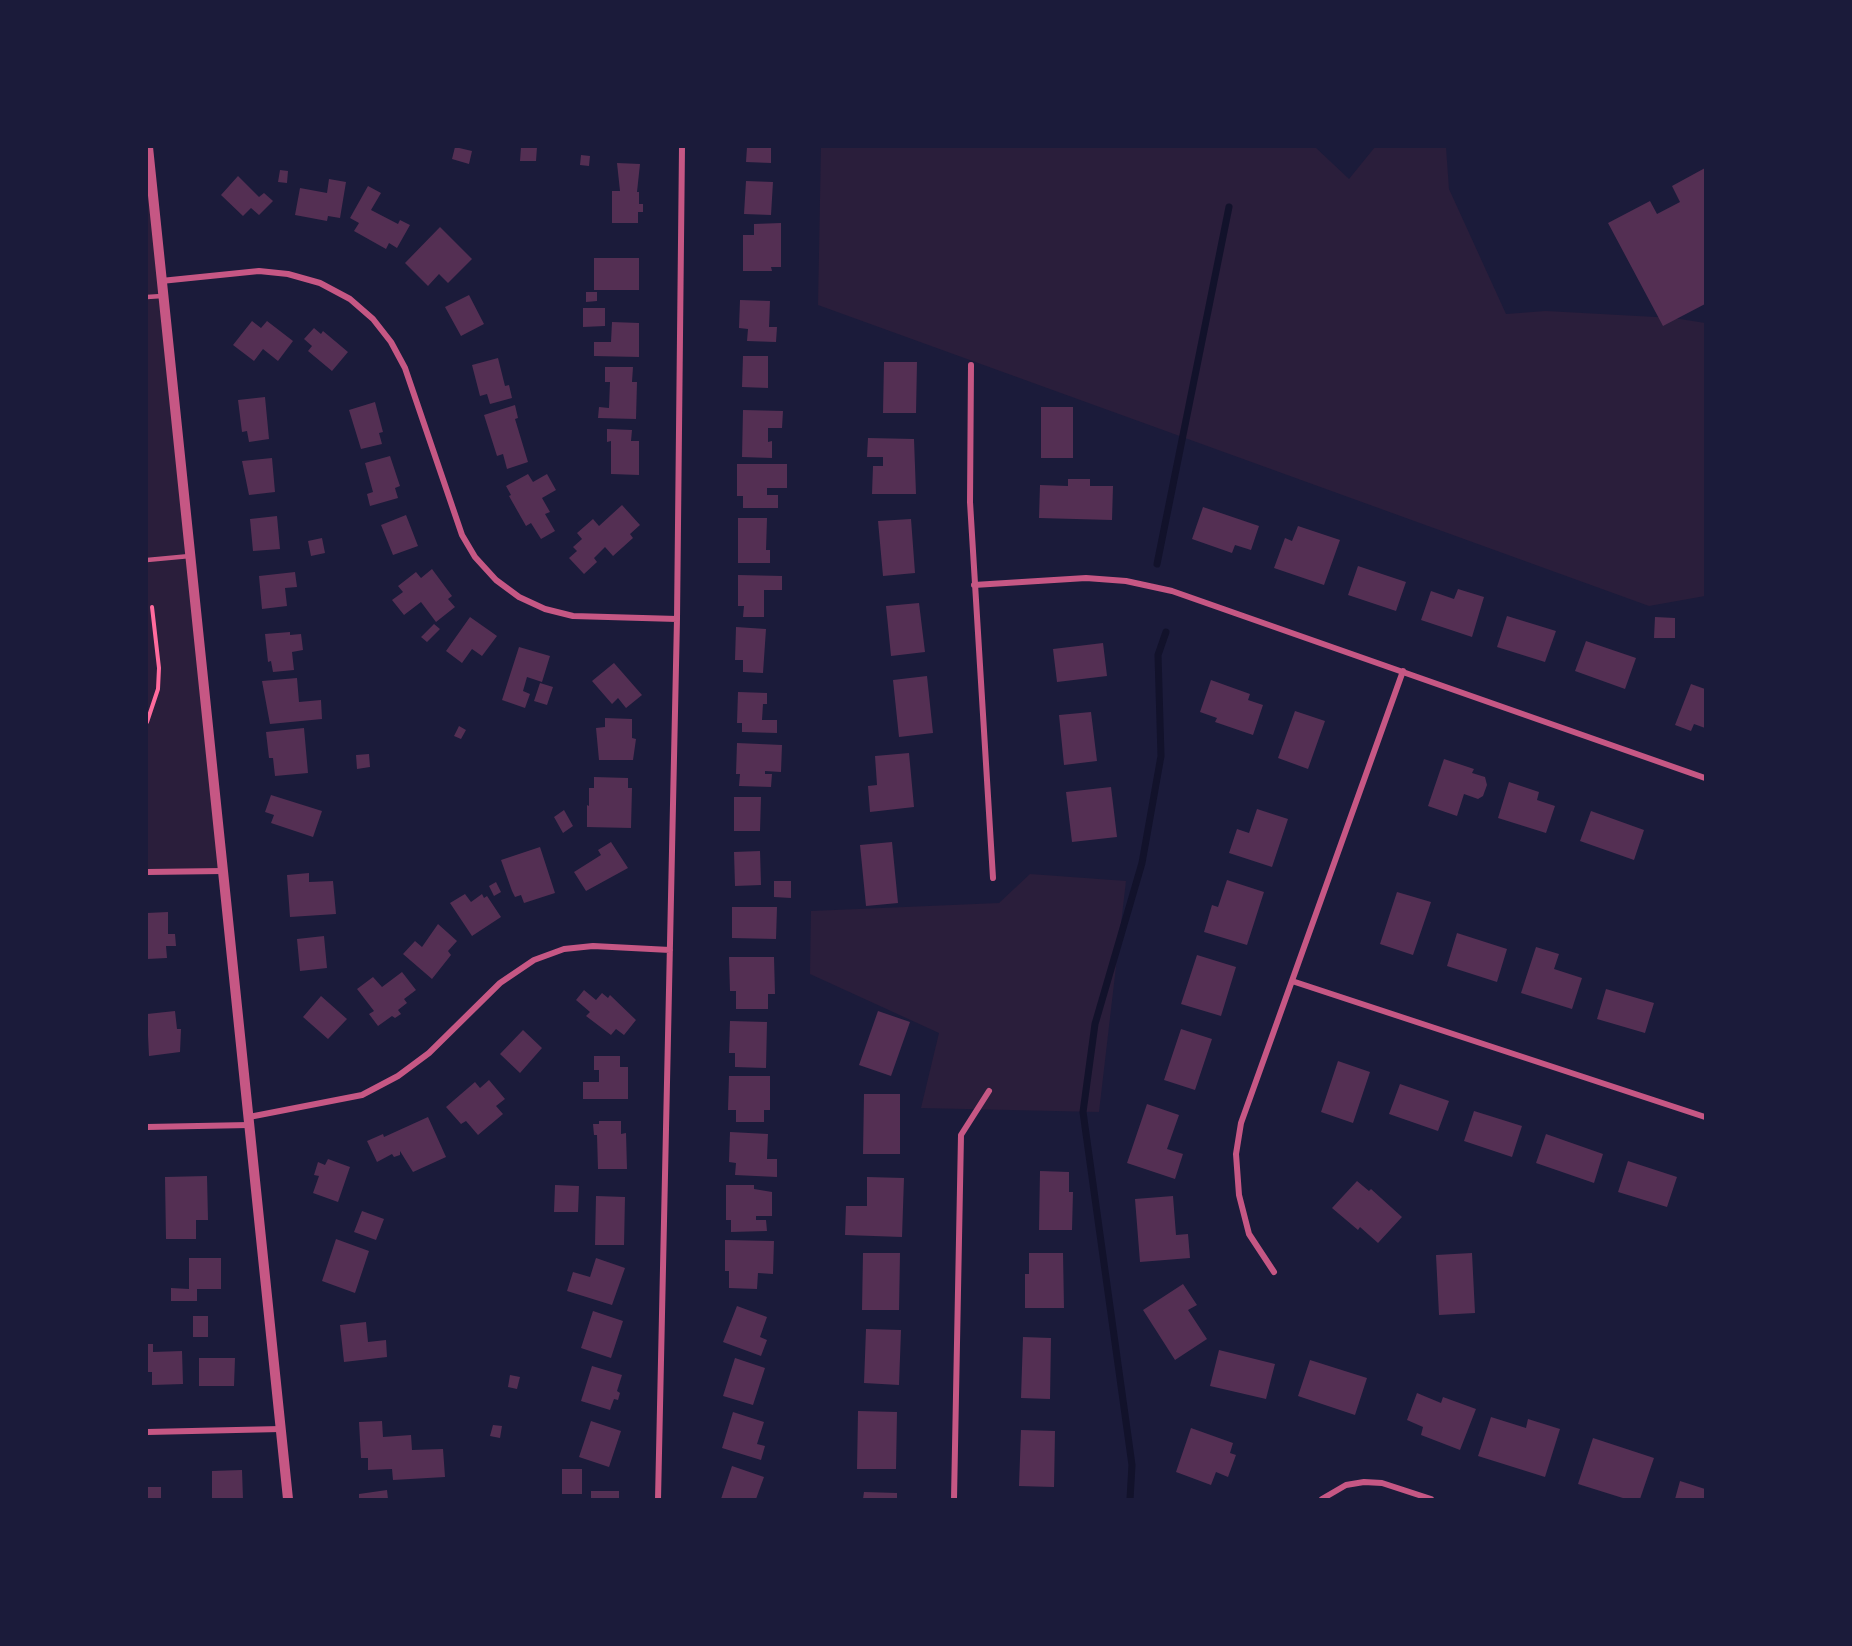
<!DOCTYPE html>
<style>
body{margin:0}
#map{position:relative;width:1852px;height:1646px;overflow:hidden;background:#1b1b3a;font-family:Mulish,sans-serif}
canvas{display:block}
.frame{position:absolute;inset:0;border:148px solid #1b1b3a;pointer-events:none}
</style>
<div id="map">
<canvas width="1852" height="1646"></canvas>
<div class="frame"></div>
</div>
<script>
const g = document.querySelector('canvas').getContext('2d');
g.lineJoin = 'round';
function fillPath(path, color) { g.fillStyle = color; g.fill(path, 'evenodd'); }
const toPath = rows => new Path2D(rows.map(r => 'M' + r).join(''));
function stroke(path, color, width, dash) { g.strokeStyle = color; g.lineWidth = width; g.lineCap = dash ? 'butt' : 'round'; g.setLineDash(dash || []); g.stroke(path); }
fillPath(toPath([
 [821,147,1315,147,1349,179,1375,147,1446,147,1449,189,1506,314,1546,311,1674,318,1705,323,1705,596,1649,606,818,305],
 [147,167,223,871,147,872],
 [1030,874,1126,881,1099,1112,921,1108,939,1033,810,974,811,911,999,903]
]), '#2a1e3b');
stroke(toPath([
 [1157,564,1229,207],
 [1130,1499,1132,1465,1083,1112,1095,1024,1142,863,1161,756,1158,655,1166,632]
]), '#12122b', 7);
fillPath(toPath([
 [455,147,472,151,469,164,452,159],
 [521,147,537,147,536,161,520,161],
 [747,147,771,147,771,163,746,162],
 [581,155,590,156,589,166,580,165],
 [617,163,640,164,637,192,639,192,639,204,643,204,643,212,638,212,638,223,612,223,612,191,620,191],
 [1705,168,1705,304,1663,326,1608,223,1650,201,1657,214,1680,202,1672,186],
 [280,170,288,171,287,183,278,182],
 [238,176,259,197,264,193,273,201,259,215,251,208,243,216,221,195],
 [329,179,346,182,340,218,328,216,327,221,295,215,300,188,327,193],
 [746,181,773,182,771,215,744,214],
 [368,186,381,193,371,210,398,224,400,220,410,225,397,248,389,243,386,249,354,231,359,223,350,218],
 [781,223,781,267,771,267,772,271,743,271,743,235,754,235,754,224],
 [440,227,472,259,448,283,439,274,428,286,405,263],
 [594,258,639,258,639,290,594,290],
 [586,292,597,292,597,301,586,302],
 [469,295,484,324,461,336,445,307],
 [740,300,770,301,769,327,777,327,776,342,747,341,748,329,739,328],
 [583,308,605,308,605,326,583,327],
 [252,321,261,328,267,321,293,341,278,361,263,349,254,361,233,345],
 [612,322,639,323,639,357,594,356,594,342,611,342],
 [314,328,321,334,323,331,348,352,332,371,308,351,312,346,304,339],
 [743,356,768,356,768,388,742,387],
 [498,358,505,386,509,385,512,398,490,404,487,394,480,396,472,365],
 [884,362,917,362,916,413,883,413],
 [605,367,633,367,632,382,637,382,636,419,598,418,599,407,609,408,610,382,605,382],
 [265,397,269,439,249,442,247,431,242,432,238,400],
 [375,402,383,432,379,433,382,444,361,449,349,410],
 [515,405,518,418,515,419,528,462,507,469,503,454,497,456,484,415],
 [1041,407,1073,407,1073,458,1041,458],
 [743,410,783,411,782,428,768,428,768,442,772,441,772,458,742,457],
 [607,429,632,430,631,441,639,441,639,475,611,474,611,441,607,442],
 [868,438,914,439,916,494,872,494,873,466,883,466,883,457,867,457],
 [390,456,400,486,395,488,398,498,370,506,367,494,373,492,365,463],
 [272,458,275,492,249,495,242,461],
 [737,464,787,464,787,488,767,488,767,495,778,495,778,508,743,508,743,496,737,496],
 [528,474,533,482,547,474,556,490,542,498,550,512,545,514,555,531,541,539,531,523,526,526,509,496,511,495,506,486],
 [1068,479,1090,479,1090,486,1113,486,1112,520,1039,518,1040,485,1068,486],
 [622,505,640,525,630,534,633,538,613,556,605,547,594,558,597,562,584,574,569,558,577,551,573,547,582,539,577,533,593,519,599,526],
 [1203,507,1259,526,1251,550,1235,545,1232,553,1192,539],
 [406,515,418,546,393,555,381,525],
 [277,516,280,549,253,551,250,519],
 [738,518,767,518,766,550,770,550,770,563,738,563],
 [911,519,915,573,883,576,878,521],
 [1298,526,1340,540,1324,585,1274,568,1285,538,1292,541],
 [322,538,325,553,311,556,308,541],
 [1358,566,1406,582,1396,611,1348,595],
 [432,569,452,596,448,599,455,607,436,622,421,602,404,615,392,600,403,592,398,586,416,572,421,578],
 [295,572,297,587,285,588,287,606,262,609,259,576],
 [738,575,782,576,782,590,764,590,764,617,743,617,744,606,738,606],
 [1458,589,1484,597,1472,637,1421,620,1431,591,1454,599],
 [919,603,925,652,891,656,886,606],
 [1507,616,1556,631,1545,662,1497,647],
 [470,617,497,636,482,656,472,649,462,663,446,651],
 [1655,617,1675,618,1675,638,1654,638],
 [434,624,440,629,427,642,421,637],
 [736,627,766,629,763,673,743,672,743,660,735,660],
 [290,632,290,635,301,634,303,650,292,652,294,670,273,672,271,661,268,662,265,634],
 [1586,641,1636,658,1625,689,1575,671],
 [1103,643,1107,676,1057,682,1053,649],
 [519,647,550,656,542,682,527,677,523,691,530,694,525,708,502,700],
 [614,663,642,695,626,708,618,698,612,704,592,681],
 [927,676,933,733,899,737,893,680],
 [297,678,299,702,321,700,322,719,270,724,262,681],
 [1211,680,1250,694,1248,700,1263,705,1253,735,1215,722,1217,718,1200,712],
 [540,683,553,687,547,705,534,701],
 [1691,684,1705,689,1705,728,1694,724,1691,731,1675,725],
 [738,692,767,693,767,704,763,704,762,720,777,720,777,733,742,732,742,723,737,723],
 [1295,711,1325,721,1308,769,1278,758],
 [1091,712,1097,761,1064,765,1059,715],
 [605,718,632,719,632,738,636,739,633,760,599,760,596,728,605,727],
 [459,726,466,730,461,739,454,736],
 [304,728,308,773,275,776,273,758,269,758,266,732],
 [737,743,782,745,781,772,765,771,765,774,772,774,771,787,739,786,740,774,736,774],
 [909,753,914,807,870,812,868,786,877,785,875,756],
 [369,754,370,767,357,769,356,755],
 [1444,759,1474,769,1472,773,1485,777,1487,785,1483,796,1478,799,1464,794,1457,816,1428,806],
 [594,777,628,778,628,788,632,788,631,828,587,827,587,805,589,806,589,788,594,788],
 [1509,782,1539,792,1537,800,1555,806,1546,833,1498,818],
 [1111,787,1117,837,1072,842,1066,792],
 [271,795,322,811,313,837,271,823,274,815,265,812],
 [734,797,761,797,760,831,734,831],
 [1257,809,1288,819,1272,867,1229,853,1237,829,1249,833],
 [564,810,573,826,563,833,554,817],
 [1591,811,1644,830,1634,860,1580,841],
 [611,842,628,868,586,891,574,872,601,855,598,850],
 [892,842,898,903,866,906,860,845],
 [540,847,555,893,524,903,521,895,515,897,512,891,501,860],
 [760,851,761,885,735,886,734,852],
 [309,873,309,882,333,881,336,914,290,917,287,875],
 [1227,880,1264,892,1247,945,1204,932,1212,905,1218,907],
 [774,881,791,881,791,898,774,897],
 [496,882,501,892,494,896,489,886],
 [1397,892,1431,902,1413,955,1380,944],
 [465,894,471,902,482,894,484,898,487,896,501,917,472,936,450,903],
 [732,907,777,907,776,939,732,938],
 [168,912,168,934,175,934,176,946,166,946,167,958,147,959,147,913],
 [438,924,457,941,448,951,451,955,432,979,403,954,415,941,422,947],
 [1457,933,1507,949,1497,982,1447,966],
 [324,936,327,968,300,971,297,939],
 [1536,947,1559,954,1554,969,1582,978,1572,1009,1521,993],
 [1197,955,1236,967,1221,1016,1181,1004],
 [729,957,774,957,775,994,768,994,768,1009,736,1009,736,991,730,991],
 [402,972,416,990,404,999,407,1003,398,1010,401,1014,395,1018,392,1016,378,1026,369,1014,374,1011,357,989,373,977,382,987],
 [1606,989,1654,1003,1645,1033,1597,1019],
 [584,990,596,1000,602,993,608,998,610,995,636,1020,624,1035,616,1029,611,1035,586,1016,590,1012,576,1000],
 [321,996,347,1019,328,1039,303,1017],
 [175,1011,177,1029,181,1029,180,1052,149,1056,147,1014],
 [878,1011,910,1022,891,1076,859,1065],
 [730,1021,767,1022,766,1068,735,1067,735,1053,729,1053],
 [1181,1029,1212,1039,1195,1090,1164,1080],
 [523,1030,542,1048,520,1073,500,1054],
 [594,1056,620,1056,620,1067,628,1067,628,1099,583,1099,583,1082,599,1082,599,1070,594,1070],
 [1338,1061,1370,1072,1353,1123,1321,1112],
 [729,1076,770,1076,770,1110,764,1110,764,1122,736,1122,736,1110,728,1110],
 [489,1080,505,1099,496,1106,503,1114,478,1135,466,1121,461,1124,446,1107,475,1082,480,1088],
 [1400,1084,1449,1101,1438,1131,1389,1114],
 [864,1094,900,1094,900,1154,863,1154],
 [1147,1104,1179,1115,1167,1149,1183,1154,1175,1179,1127,1163],
 [1474,1111,1522,1126,1512,1157,1464,1141],
 [428,1117,446,1157,413,1172,400,1151,400,1155,394,1157,392,1154,377,1162,367,1141,383,1134,384,1137],
 [599,1121,621,1121,621,1134,626,1133,627,1169,598,1169,597,1135,594,1135,593,1124,599,1124],
 [730,1132,768,1134,767,1159,777,1159,777,1177,735,1175,736,1163,729,1162],
 [1546,1134,1603,1154,1594,1183,1536,1163],
 [328,1159,350,1167,338,1202,313,1193,319,1176,314,1175,318,1162,325,1165],
 [1628,1161,1677,1177,1667,1207,1618,1192],
 [1040,1171,1069,1172,1069,1192,1073,1192,1072,1230,1039,1230],
 [207,1176,208,1220,196,1220,196,1239,166,1239,165,1177],
 [867,1177,904,1178,902,1237,845,1235,846,1206,867,1206],
 [1357,1181,1369,1191,1371,1189,1402,1217,1378,1243,1360,1227,1358,1230,1332,1208],
 [555,1185,579,1186,578,1212,554,1212],
 [726,1185,754,1185,754,1189,772,1192,772,1216,756,1216,756,1220,766,1220,767,1231,731,1232,731,1220,726,1220],
 [596,1196,625,1197,624,1245,595,1245],
 [1173,1196,1176,1235,1188,1234,1190,1258,1140,1262,1135,1199],
 [362,1211,384,1219,376,1240,354,1232],
 [336,1239,369,1251,355,1293,322,1281],
 [725,1240,774,1241,773,1274,758,1273,757,1289,729,1288,729,1271,725,1271],
 [863,1253,900,1253,899,1310,862,1310],
 [1029,1253,1063,1253,1064,1308,1025,1308,1025,1274,1029,1274],
 [1472,1253,1475,1313,1439,1315,1436,1255],
 [189,1258,221,1258,221,1289,197,1289,197,1301,171,1301,171,1288,189,1289],
 [596,1258,625,1268,612,1305,567,1291,573,1272,590,1277],
 [1183,1284,1197,1305,1188,1310,1207,1339,1175,1360,1143,1310],
 [737,1306,767,1317,760,1337,767,1340,761,1356,723,1342],
 [593,1311,623,1321,611,1358,581,1348],
 [193,1316,208,1316,208,1337,193,1337],
 [366,1322,368,1342,386,1340,387,1357,344,1362,340,1325],
 [866,1329,901,1330,899,1385,864,1383],
 [1023,1337,1051,1338,1050,1399,1021,1398],
 [147,1344,153,1344,153,1352,182,1351,183,1384,152,1385,152,1372,147,1372],
 [1219,1350,1275,1364,1266,1399,1210,1386],
 [199,1358,235,1358,234,1386,199,1386],
 [735,1358,765,1368,753,1405,723,1396],
 [1310,1360,1367,1378,1355,1415,1298,1396],
 [592,1366,622,1375,617,1391,620,1393,618,1400,614,1399,610,1410,581,1401],
 [510,1375,520,1377,517,1389,508,1387],
 [1417,1393,1441,1403,1443,1397,1476,1409,1460,1450,1421,1435,1423,1427,1407,1420],
 [858,1411,897,1412,896,1469,857,1469],
 [733,1412,764,1422,757,1444,765,1446,761,1460,722,1448],
 [1491,1417,1526,1428,1528,1419,1560,1429,1545,1477,1478,1456],
 [382,1421,383,1437,411,1435,412,1450,443,1449,445,1477,393,1480,392,1469,368,1470,368,1458,361,1458,359,1422],
 [591,1421,621,1431,609,1467,579,1457],
 [493,1425,502,1426,500,1438,490,1436],
 [1191,1428,1233,1443,1230,1453,1236,1455,1228,1477,1216,1472,1211,1485,1176,1472],
 [1021,1430,1055,1431,1054,1487,1019,1486],
 [1593,1438,1654,1458,1640,1499,1626,1499,1578,1484],
 [732,1466,764,1477,756,1499,721,1499],
 [562,1469,582,1469,582,1494,562,1494],
 [242,1470,243,1499,212,1499,212,1471],
 [1680,1481,1705,1489,1705,1499,1675,1499],
 [147,1487,161,1487,161,1499,147,1499],
 [387,1490,388,1499,359,1499,359,1494],
 [591,1491,619,1491,619,1499,591,1499],
 [864,1492,897,1493,897,1499,863,1499]
]), '#542f53');
stroke(toPath([
 [147,722,158,689,159,668,152,607]
]), '#ff6b9d', 4);
stroke(toPath([
 [147,297,162,296],
 [147,560,190,556]
]), '#c65784', 4.5);
stroke(toPath([
 [161,281,259,271,288,274,320,283,350,299,373,319,391,342,405,368,462,535,475,557,496,580,519,597,545,609,573,616,677,619],
 [971,365,970,502,993,878],
 [974,585,1086,578,1126,581,1172,591,1705,778],
 [147,872,223,871],
 [1292,981,1705,1117],
 [249,1117,362,1095,398,1076,429,1053,500,983,534,960,564,949,593,946,670,950],
 [147,1127,249,1125],
 [1274,1272,1249,1234,1239,1195,1236,1154,1241,1123,1403,671],
 [147,1432,281,1429],
 [658,1499,677,619,682,147],
 [954,1499,961,1135,989,1091],
 [1322,1499,1346,1485,1364,1482,1382,1483,1431,1499]
]), '#c65784', 6);
stroke(toPath([
 [148,147,288,1499]
]), '#c65784', 10);
</script>
